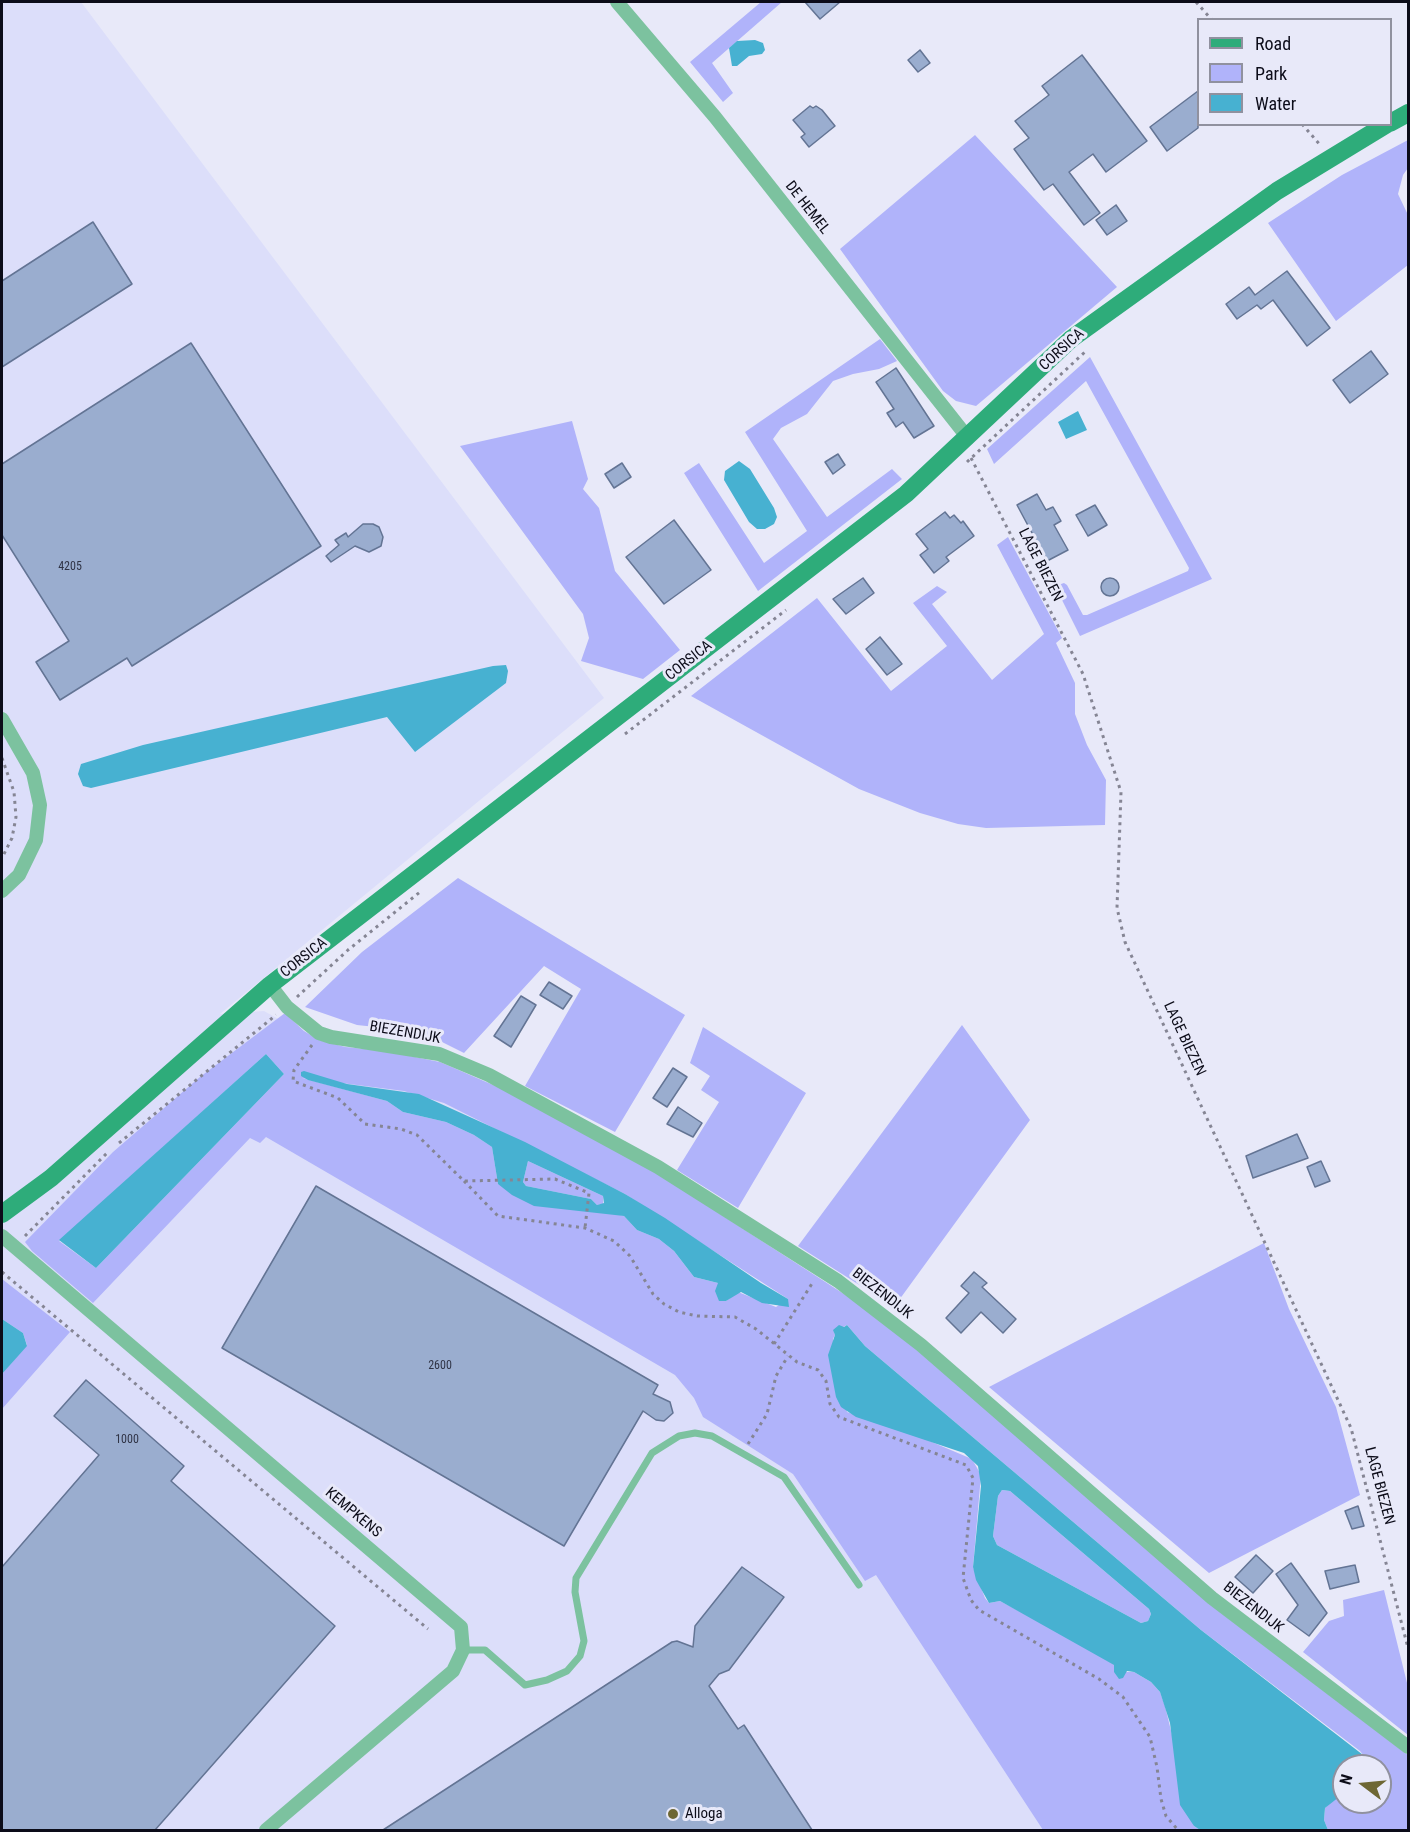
<!DOCTYPE html>
<style>
body{margin:0}
#map{position:relative;width:1410px;height:1832px;overflow:hidden;background:#e8e9f9;font-family:"Roboto Condensed",sans-serif}
canvas{display:block}
.frame{position:absolute;inset:0;border:3px solid #0c0c19;pointer-events:none}
.legend{position:absolute;left:1197px;top:18px;width:195px;height:108px;box-sizing:border-box;background:#e8e9f9;border:2px solid #90919f;margin:0;padding:8px 10px;list-style:none;font-size:18px;color:#0c0c19}
.legend li{display:flex;align-items:center;gap:12px;height:30px}
.legend b{width:30px;border:2px solid #90919f}
.north{position:absolute;left:1332px;top:1754px;width:60px;height:60px;box-sizing:border-box;background:#e8e9f9;border:2px solid #90919f;border-radius:50%;rotate:286deg;font-size:16px;font-weight:700;line-height:24px;text-align:center;color:#0c0c19}
.north::after{content:'';display:block;margin:auto;width:21px;height:27px;background:#6e6734;clip-path:polygon(50% 0,100% 100%,50% 72%,0 100%)}
</style>
<div id="map">
<canvas width="1410" height="1832"></canvas>
<div class="frame"></div>
<ul class="legend">
<li><b style="height:8px;background:#2eac7a"></b>Road</li>
<li><b style="height:16px;background:#b0b3fa"></b>Park</li>
<li><b style="height:16px;background:#47b1d1"></b>Water</li>
</ul>
<div class="north">N</div>
</div>
<script>
const ctx = document.querySelector('canvas').getContext('2d');
ctx.lineJoin = 'round';
function fill(path, color) {
  ctx.fillStyle = color;
  ctx.fill(path, 'evenodd');
}
function toPath(rows) {
  const path = new Path2D();
  for (const r of rows) {
    if (r.length === 3) {
      path.moveTo(r[0] + r[2], r[1]);
      path.arc(r[0], r[1], r[2], 0, 2 * Math.PI);
      continue;
    }
    path.moveTo(r[0], r[1]);
    for (let i = 2; i < r.length; i += 2) path.lineTo(r[i], r[i + 1]);
  }
  return path;
}
function trace(path, color, width, dash) {
  ctx.strokeStyle = color;
  ctx.lineWidth = width;
  ctx.lineCap = dash ? 'butt' : 'round';
  ctx.setLineDash(dash || []);
  ctx.stroke(path);
}
function write(font, color, halo, rows, align = 'center') {
  ctx.font = font + ' "Roboto Condensed",sans-serif';
  ctx.lineWidth = 6;
  ctx.setLineDash([]);
  ctx.textBaseline = 'middle';
  ctx.strokeStyle = halo;
  ctx.fillStyle = color;
  for (const [text, x, y, turn = 0] of rows) {
    ctx.save();
    ctx.translate(x, y);
    ctx.rotate((+turn || 0) * Math.PI / 180);
    ctx.textAlign = isNaN(turn) ? turn : align;
    if (halo) ctx.strokeText(text, 0, 0);
    ctx.fillText(text, 0, 0);
    ctx.restore();
  }
}
fill(toPath([
 [2,2,81,2,604,698,220,1014,264,1011,318,1041,449,1065,599,1141,786,1428,1105,1830,2,1830]
]), '#dcdefa');
fill(toPath([
 [761,2,782,2,712,63,733,93,723,102,690,62],
 [975,135,1117,287,976,406,956,401,943,391,840,249],
 [1408,140,1408,168,1403,175,1398,194,1408,215,1408,265,1336,321,1268,223,1342,175],
 [880,339,897,361,879,369,853,374,833,381,807,414,781,428,773,439,827,517,892,469,902,479,758,591,684,473,699,463,764,563,807,531,745,432],
 [1090,357,1212,579,1080,636,1055,586,1064,583,1067,585,1083,615,1087,615,1188,571,1189,568,1086,381,994,464,987,449],
 [572,421,588,479,583,489,599,508,615,571,680,650,643,679,581,661,589,638,583,614,460,446],
 [1008,537,1062,638,1056,643,1075,683,1075,714,1087,745,1106,780,1105,825,986,828,958,824,920,813,859,789,691,696,817,598,891,691,947,646,913,603,937,586,947,592,932,604,992,680,1044,634,997,545],
 [458,878,685,1015,615,1132,525,1086,581,989,544,966,464,1053,422,1032,357,1025,305,1007,362,952],
 [285,1013,304,1031,319,1040,345,1047,385,1051,440,1062,514,1094,621,1150,878,1316,1220,1612,1408,1755,1408,1828,1405,1830,1328,1830,1324,1820,1325,1808,1336,1797,1344,1793,1344,1802,1380,1802,1380,1766,1372,1766,1360,1751,1201,1630,865,1346,847,1325,834,1332,835,1335,833,1339,847,1412,920,1437,972,1459,981,1475,973,1567,985,1598,989,1603,1000,1601,1066,1636,1115,1665,1114,1672,1134,1672,1151,1682,1160,1692,1165,1706,1194,1826,1200,1830,1043,1830,876,1575,865,1581,793,1474,703,1417,694,1398,675,1375,266,1137,260,1143,250,1138,93,1303,32,1251,25,1242,113,1152,200,1077],
 [266,1054,284,1074,96,1268,59,1241],
 [302,1078,404,1091,444,1103,625,1194,788,1299,776,1307,738,1292,726,1301,718,1283,694,1277,674,1251,659,1239,637,1230,624,1216,498,1184,492,1147,474,1135,446,1122,403,1112,387,1101],
 [962,1025,1030,1120,894,1307,798,1246],
 [703,1027,806,1093,738,1208,677,1170,719,1102,701,1090,710,1076,690,1063],
 [528,1161,603,1196,603,1204,597,1205,591,1199,526,1186,523,1182],
 [1264,1243,1289,1309,1336,1407,1360,1495,1209,1573,989,1387],
 [2,1279,70,1332,2,1409,2,1374,27,1345,23,1333,2,1319],
 [1002,1490,1010,1491,1149,1609,1151,1614,1148,1621,1141,1623,997,1545,993,1536,998,1496],
 [1384,1590,1408,1687,1408,1735,1303,1652,1329,1621,1344,1616,1343,1600]
]), '#b0b3fa');
fill(toPath([
 [755,40,763,43,765,50,762,54,749,56,737,66,732,66,729,48,737,41],
 [1078,411,1087,430,1066,439,1058,422],
 [739,461,750,469,774,508,777,517,774,524,765,529,757,529,749,522,724,480,725,471],
 [506,665,508,671,506,683,415,752,387,717,91,788,83,786,78,774,81,764,143,745,493,666],
 [266,1054,284,1074,96,1268,59,1240],
 [304,1071,347,1084,419,1094,525,1142,625,1194,665,1218,761,1283,788,1299,789,1307,762,1303,741,1292,726,1301,719,1301,715,1291,718,1283,694,1277,674,1251,659,1239,637,1230,624,1216,534,1206,512,1195,498,1184,492,1147,474,1135,446,1122,403,1112,387,1101,308,1080,301,1076,301,1072],
 [528,1161,603,1196,604,1203,597,1205,591,1199,526,1186,523,1182],
 [2,1319,23,1333,27,1346,2,1374],
 [839,1325,844,1327,847,1325,865,1346,1201,1630,1367,1758,1372,1766,1344,1766,1344,1793,1325,1808,1324,1820,1328,1830,1200,1830,1194,1826,1180,1805,1170,1723,1160,1692,1151,1682,1134,1672,1127,1671,1123,1678,1119,1679,1114,1672,1114,1665,1000,1601,989,1603,976,1580,973,1567,981,1486,978,1466,964,1453,856,1417,841,1407,836,1397,828,1355,835,1335,833,1330],
 [1002,1490,1010,1491,1149,1609,1151,1614,1148,1621,1141,1623,997,1545,993,1536,998,1496]
]), '#47b1d1');
const building = toPath([
 [805,2,840,2,820,19,805,2],
 [920,50,930,63,918,72,908,60,920,50],
 [1082,55,1147,141,1106,172,1093,154,1069,172,1100,213,1084,225,1053,184,1044,190,1014,149,1029,138,1015,121,1049,95,1042,86,1082,55],
 [1198,91,1198,128,1167,151,1150,127,1198,91],
 [810,106,813,108,816,106,822,110,835,126,809,147,801,137,805,134,793,120,810,106],
 [1116,205,1127,221,1107,235,1096,220,1116,205],
 [93,222,132,284,2,367,2,281,93,222],
 [1287,271,1330,328,1307,346,1273,300,1261,309,1257,305,1237,319,1226,304,1249,287,1255,295,1287,271],
 [191,343,321,546,132,666,127,658,60,700,36,662,69,641,2,535,2,464,191,343],
 [1371,351,1388,374,1350,403,1333,380,1371,351],
 [896,368,934,426,914,438,903,422,896,427,887,413,894,409,876,382,896,368],
 [838,454,845,465,833,474,825,462,838,454],
 [622,463,631,477,614,488,605,474,622,463],
 [1037,494,1046,510,1053,507,1061,521,1054,525,1068,550,1047,561,1017,505,1037,494],
 [1095,505,1107,525,1088,536,1076,515,1095,505],
 [945,512,950,518,954,515,961,523,963,521,974,536,946,557,949,561,934,573,920,555,928,549,916,534,945,512],
 [674,520,711,570,664,604,626,557,674,520],
 [363,524,373,524,379,527,383,537,381,546,369,552,355,546,331,562,326,556,339,545,335,540,346,533,348,537,363,524],
 [1110,587,9],
 [863,578,874,593,846,614,833,599,863,578],
 [880,637,902,664,887,675,866,649,880,637],
 [549,982,572,996,563,1009,540,995,549,982],
 [521,996,536,1005,511,1047,494,1036,521,996],
 [673,1068,687,1077,667,1107,653,1098,673,1068],
 [678,1107,702,1123,693,1137,667,1124,678,1107],
 [1297,1134,1308,1158,1253,1178,1246,1156,1297,1134],
 [1321,1161,1330,1181,1315,1187,1307,1167,1321,1161],
 [316,1186,658,1385,653,1394,670,1402,673,1413,664,1421,656,1420,643,1411,564,1546,222,1348,316,1186],
 [974,1272,987,1283,982,1287,1016,1319,1003,1333,981,1312,961,1333,946,1318,969,1293,961,1286,974,1272],
 [86,1380,184,1466,171,1481,335,1626,155,1830,2,1830,2,1567,99,1455,54,1416,86,1380],
 [1358,1506,1364,1526,1352,1529,1345,1511,1358,1506],
 [1256,1555,1273,1571,1253,1593,1235,1577,1256,1555],
 [1291,1563,1327,1613,1309,1636,1287,1620,1298,1605,1276,1574,1291,1563],
 [1355,1565,1359,1582,1330,1589,1325,1571,1355,1565],
 [742,1567,784,1597,729,1670,719,1674,709,1686,738,1729,744,1725,812,1830,383,1830,672,1642,677,1641,693,1647,695,1626,742,1567]
]);
fill(building, '#9aadcf');
trace(building, '#637494', 1.5);
trace(toPath([
 [1196,2,1212,20],
 [1302,124,1321,146],
 [971,458,1083,674,1121,792,1117,908,1125,942,1351,1428,1408,1648],
 [967,462,1087,350],
 [625,734,786,610],
 [2,758,14,792,16,817,12,838,2,858],
 [297,997,348,950,420,892],
 [312,1045,294,1070,293,1081,338,1098,365,1124,401,1129,417,1135,464,1181,555,1179,589,1193,585,1228],
 [119,1143,276,1015],
 [464,1181,498,1216,585,1228,614,1241,630,1256,653,1294,664,1304,679,1312,697,1316,735,1317,756,1329,797,1362,818,1370,826,1381,830,1404,839,1417,966,1465,973,1478,963,1578,971,1600,979,1610,1099,1679,1123,1697,1150,1737,1157,1767,1161,1799,1166,1816,1178,1830],
 [25,1236,107,1153],
 [2,1272,428,1629],
 [774,1344,813,1282],
 [748,1444,767,1414,776,1376,788,1356]
]), '#858594', 3, [3, 4.5]);
trace(toPath([
 [463,1650,485,1650,525,1685,547,1680,567,1671,580,1656,584,1641,575,1592,576,1578,652,1453,679,1436,695,1433,712,1436,784,1477,859,1585]
]), '#7cc29f', 7);
trace(toPath([
 [617,2,715,117,968,438],
 [2,719,33,773,40,805,36,840,19,875,2,891],
 [270,985,287,1007,319,1033,331,1037,439,1054,489,1075,658,1167,838,1281,921,1345,1212,1598,1408,1747],
 [2,1236,461,1627,463,1650,453,1671,266,1830]
]), '#7cc29f', 14);
trace(toPath([
 [1390,123,1408,113],
 [2,1214,51,1178,270,985,906,494,1071,339,1277,191,1387,124]
]), '#2eac7a', 18);
for (const [x, y, r, color] of [
 [673,1814,6,"#6e6734"]
]) {
  const dot = new Path2D();
  dot.arc(x, y, r, 0, 2 * Math.PI);
  ctx.fillStyle = color;
  ctx.fill(dot);
  trace(dot, '#e8e9f9', 2);
}
write('12px', '#303446', null, [
 ["4205",70,567],
 ["2600",440,1366],
 ["1000",127,1440]
]);
write('15px', '#0c0c19', '#e8e9f9', [
 ["DE HEMEL",807,208,52],
 ["CORSICA",1062,350,-42],
 ["LAGE BIEZEN",1040,565,63],
 ["CORSICA",689,661,-38],
 ["CORSICA",304,958,-38],
 ["BIEZENDIJK",405,1033,10],
 ["LAGE BIEZEN",1184,1039,65],
 ["BIEZENDIJK",882,1294,38],
 ["LAGE BIEZEN",1379,1486,75],
 ["KEMPKENS",353,1513,40],
 ["BIEZENDIJK",1253,1608,38]
]);
write('15px', '#0c0c19', '#e8e9f9', [
 ["Alloga",685,1814]
], 'left');
</script>
